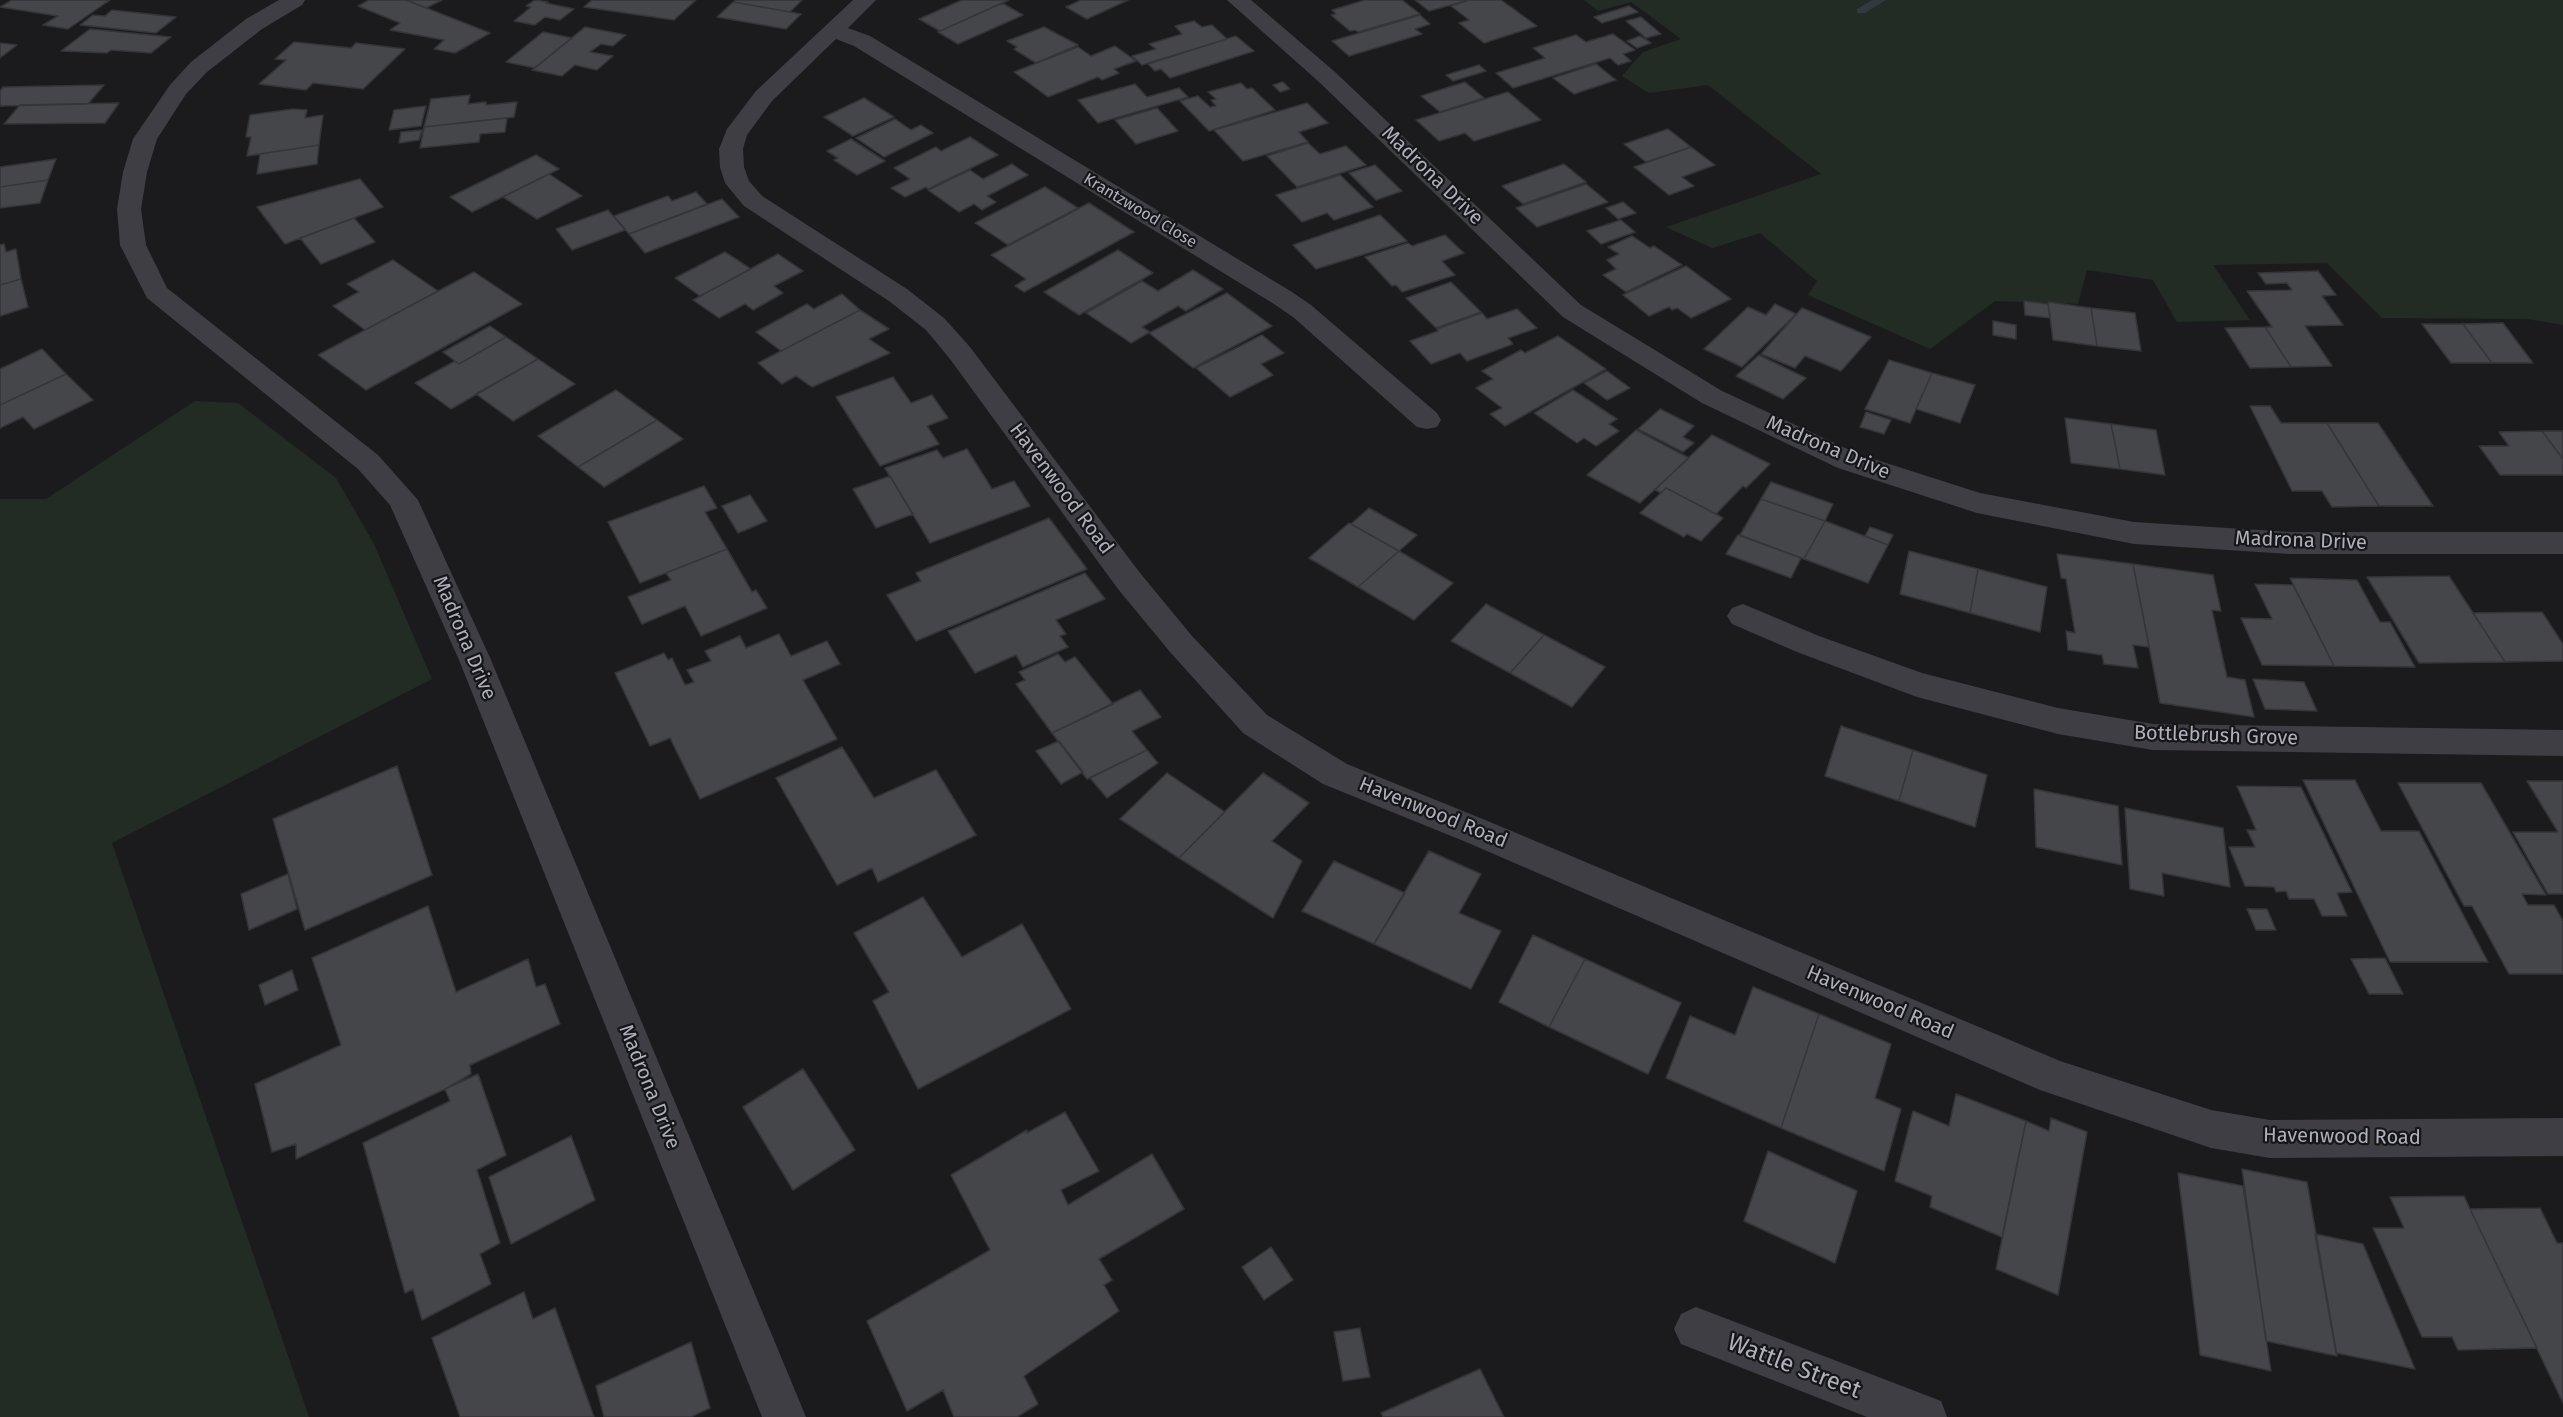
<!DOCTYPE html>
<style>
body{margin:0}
canvas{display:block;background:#1b1b1d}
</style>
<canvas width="2563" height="1417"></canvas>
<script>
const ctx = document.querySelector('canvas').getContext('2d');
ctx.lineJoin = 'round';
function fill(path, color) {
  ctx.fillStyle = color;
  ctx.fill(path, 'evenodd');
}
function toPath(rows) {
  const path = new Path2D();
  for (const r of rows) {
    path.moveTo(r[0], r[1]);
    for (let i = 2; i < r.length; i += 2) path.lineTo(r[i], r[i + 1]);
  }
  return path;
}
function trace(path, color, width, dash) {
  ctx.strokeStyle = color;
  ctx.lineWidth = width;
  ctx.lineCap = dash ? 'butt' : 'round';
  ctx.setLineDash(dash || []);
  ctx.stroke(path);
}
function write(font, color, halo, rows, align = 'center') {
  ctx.font = font + ' "Fira Sans",sans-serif';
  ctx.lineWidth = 4.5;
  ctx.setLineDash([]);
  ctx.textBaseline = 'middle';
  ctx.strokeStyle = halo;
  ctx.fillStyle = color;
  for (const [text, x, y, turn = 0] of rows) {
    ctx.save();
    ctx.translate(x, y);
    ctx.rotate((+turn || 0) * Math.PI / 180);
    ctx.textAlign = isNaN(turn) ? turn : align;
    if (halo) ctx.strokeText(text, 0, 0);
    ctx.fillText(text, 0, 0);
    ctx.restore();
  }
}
fill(toPath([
 [1584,0,2563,0,2563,325,2527,319,2382,318,2327,263,2213,265,2250,320,2177,322,2153,280,2087,270,2078,304,1995,301,1930,349,1808,295,1817,281,1760,233,1712,248,1666,227,1821,174,1708,85,1649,93,1622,76,1643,52,1681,39,1631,2,1598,11],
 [195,401,238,403,336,478,374,544,432,679,112,843,309,1417,0,1417,0,499,46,499]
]), '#222b24');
fill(toPath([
 [1872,0,1886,0,1865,13,1857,13,1857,9,1872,0]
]), '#313941');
const building = toPath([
 [12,0,110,0,68,29,43,25,58,16,0,7,12,0],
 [369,0,406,0,490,33,455,53,434,49,444,40,390,30,400,23,358,6,369,0],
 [406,0,442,0,426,8,406,0],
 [535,0,548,2,546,3,574,9,560,20,545,17,535,25,514,21,531,7,526,6,535,0],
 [592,0,696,0,674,20,584,7,592,0],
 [736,0,802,0,790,12,733,2,736,0],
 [962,0,1009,0,940,31,919,19,962,0],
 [1081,0,1128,0,1087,19,1066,7,1081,0],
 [1365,0,1402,0,1420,14,1358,32,1355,30,1350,31,1331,15,1336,14,1332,10,1365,0],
 [1415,0,1469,0,1429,11,1415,0],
 [1469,0,1501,0,1537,26,1484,43,1459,23,1469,20,1451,6,1469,0],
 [733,2,790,12,801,14,786,29,717,17,733,2],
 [1002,3,1023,15,958,44,938,32,1002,3],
 [1629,6,1638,12,1602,23,1594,17,1629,6],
 [112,10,176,17,156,33,80,25,93,15,105,16,112,10],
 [1420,15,1430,24,1415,29,1422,34,1349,56,1332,41,1420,15],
 [1641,17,1661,34,1646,38,1626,21,1641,17],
 [1194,21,1202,27,1212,25,1227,39,1142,65,1132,56,1156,49,1149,44,1182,34,1175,26,1194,21],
 [585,27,626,35,613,46,601,44,590,52,613,56,597,70,575,65,562,76,532,70,585,27],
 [1044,27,1078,45,1036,63,1014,49,1017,47,1007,41,1044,27],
 [90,29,171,37,151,53,111,50,107,53,61,51,90,29],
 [543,32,572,38,535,68,506,62,543,32],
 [1613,34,1635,50,1623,54,1631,61,1618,65,1610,58,1513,88,1496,73,1545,58,1533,48,1576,35,1586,42,1613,34],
 [1236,36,1254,51,1170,78,1161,69,1155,71,1148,64,1236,36],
 [1640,36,1651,43,1637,48,1627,41,1640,36],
 [294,42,351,48,356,43,405,49,363,89,313,83,306,90,259,84,286,60,275,59,294,42],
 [0,43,17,45,0,58,0,43],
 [1115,46,1136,61,1114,69,1119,73,1102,80,1098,77,1048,97,1014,72,1078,47,1091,56,1115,46],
 [1596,64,1616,80,1574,94,1553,78,1596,64],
 [1479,65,1486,71,1453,81,1446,75,1479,65],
 [1283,82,1290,89,1280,92,1273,85,1283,82],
 [1465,82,1484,98,1440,112,1421,96,1465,82],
 [1241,83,1247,89,1252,88,1275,110,1209,131,1180,101,1198,96,1210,107,1216,106,1211,100,1216,99,1208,92,1241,83],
 [1135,84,1147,97,1179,88,1188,97,1098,123,1078,100,1135,84],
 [104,85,88,104,0,106,0,91,3,87,104,85],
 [1508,92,1541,120,1474,141,1465,133,1439,141,1416,120,1508,92],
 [470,95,468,104,486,102,486,105,517,102,514,117,424,127,431,99,470,95],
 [864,98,894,117,853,136,824,117,864,98],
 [119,103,105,123,4,124,20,105,119,103],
 [1307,103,1328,123,1299,132,1308,142,1243,161,1214,130,1307,103],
 [426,106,421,126,389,130,394,110,426,106],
 [1157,108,1178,131,1136,144,1115,120,1157,108],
 [293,109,307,110,305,118,323,115,319,145,247,156,251,137,246,137,250,115,293,109],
 [507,118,505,132,480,134,479,142,420,148,424,127,507,118],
 [895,119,911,130,921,125,933,133,884,157,856,138,895,119],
 [1668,129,1691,147,1646,162,1624,144,1668,129],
 [422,130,419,140,399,143,401,132,422,130],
 [970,137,998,155,928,189,926,187,905,197,891,188,910,179,894,168,936,147,941,151,970,137],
 [851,139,885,161,857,175,834,160,838,158,827,151,851,139],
 [1308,143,1320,154,1346,146,1366,165,1297,187,1267,156,1308,143],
 [319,145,317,164,257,174,260,154,319,145],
 [1691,147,1715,165,1682,177,1694,186,1669,195,1634,167,1691,147],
 [536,155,559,169,472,212,450,197,536,155],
 [56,159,48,180,0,187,0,167,56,159],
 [1012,164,1028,175,987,196,996,202,982,210,974,204,959,212,928,190,970,170,983,179,1012,164],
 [1564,164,1586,182,1523,204,1502,186,1564,164],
 [1375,165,1402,191,1376,200,1349,173,1375,165],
 [549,174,582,196,537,219,503,197,549,174],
 [1340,175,1373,207,1334,220,1327,213,1302,222,1276,195,1340,175],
 [360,179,383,207,285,244,257,207,360,179],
 [48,180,40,203,0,208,0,187,48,180],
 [1586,184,1608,202,1537,227,1516,208,1586,184],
 [1045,187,1078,208,1008,245,975,223,1045,187],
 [696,192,707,204,629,234,614,216,668,196,672,201,696,192],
 [722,199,739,217,645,253,629,234,722,199],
 [1623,202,1636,213,1618,219,1606,208,1623,202],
 [1089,203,1134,232,1024,292,1015,286,1026,279,991,255,1089,203],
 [608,210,625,230,572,250,556,229,608,210],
 [1380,215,1407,241,1316,269,1293,245,1380,215],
 [354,218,375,242,321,264,300,238,354,218],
 [1621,220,1635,232,1601,244,1587,231,1621,220],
 [1445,235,1464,253,1442,261,1455,275,1402,292,1396,285,1392,286,1365,257,1408,243,1412,246,1445,235],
 [1632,236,1650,248,1654,246,1682,265,1626,292,1603,275,1616,269,1607,260,1619,254,1608,247,1632,236],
 [4,244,6,252,16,249,21,279,0,285,0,245,4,244],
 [1118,250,1153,273,1079,315,1044,292,1118,250],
 [725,252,751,269,700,296,675,278,725,252],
 [778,254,803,271,774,286,783,293,753,310,745,304,719,318,693,300,778,254],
 [393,260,438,291,365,330,333,306,359,292,347,284,393,260],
 [1686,266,1731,299,1691,318,1677,308,1672,310,1669,307,1649,316,1623,295,1686,266],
 [1193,270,1223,289,1186,311,1178,306,1142,327,1150,332,1131,343,1086,313,1142,281,1158,291,1193,270],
 [2318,271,2336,295,2322,296,2343,325,2305,326,2332,366,2291,367,2265,327,2272,327,2247,291,2292,290,2287,283,2266,284,2258,273,2318,271],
 [474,272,522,304,366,390,318,355,474,272],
 [21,279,28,307,0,316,0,285,21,279],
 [1451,282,1481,312,1436,328,1406,298,1451,282],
 [1227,293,1272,326,1193,368,1149,333,1227,293],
 [842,294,860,310,781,351,756,332,807,304,814,309,842,294],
 [2024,301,2048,304,2050,318,2025,315,2024,301],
 [2048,302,2091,308,2097,346,2053,340,2048,302],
 [1775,304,1796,314,1742,367,1704,349,1748,307,1766,315,1775,304],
 [1802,308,1871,337,1841,371,1805,356,1795,368,1761,354,1802,308],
 [2091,308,2135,313,2141,351,2097,346,2091,308],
 [1517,309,1537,328,1508,338,1513,344,1467,361,1460,353,1431,364,1410,341,1438,331,1437,329,1482,313,1487,319,1517,309],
 [860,310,889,329,869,339,890,353,812,387,796,376,782,384,758,363,860,310],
 [1993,321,2016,325,2016,339,1993,335,1993,321],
 [2503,323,2533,363,2492,363,2463,324,2503,323],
 [2422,324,2463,324,2492,363,2451,363,2422,324],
 [490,326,506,337,459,364,443,352,490,326],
 [2265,327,2291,367,2250,368,2225,328,2265,327],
 [1262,335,1284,353,1261,364,1273,375,1230,397,1196,368,1262,335],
 [1558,336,1606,369,1505,426,1490,414,1502,408,1476,388,1493,379,1482,371,1521,350,1525,353,1558,336],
 [506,337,538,359,451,409,415,383,455,361,459,364,506,337],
 [42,349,66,374,0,405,0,369,42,349],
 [1759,355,1806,378,1783,399,1736,376,1759,355],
 [538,359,575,384,513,421,476,394,538,359],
 [1889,360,1932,373,1910,423,1865,409,1889,360],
 [1607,371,1630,388,1607,400,1584,383,1607,371],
 [1932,373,1975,385,1960,423,1916,409,1932,373],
 [66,374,93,400,34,429,23,417,0,428,0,405,66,374],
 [893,377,911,403,932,395,948,418,927,426,939,444,880,466,836,397,893,377],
 [616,390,657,420,578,467,538,436,616,390],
 [1573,390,1617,419,1609,424,1619,431,1596,446,1584,438,1577,443,1534,413,1573,390],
 [2250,406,2270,406,2281,423,2327,423,2379,506,2332,507,2322,491,2292,491,2250,406],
 [1660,409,1694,426,1683,437,1694,443,1683,452,1638,429,1660,409],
 [1866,412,1891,420,1884,434,1860,427,1866,412],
 [2065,418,2111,424,2120,469,2071,463,2065,418],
 [657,420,683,439,604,487,578,467,657,420],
 [2327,423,2378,423,2433,506,2379,506,2327,423],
 [2111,424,2156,430,2165,475,2120,469,2111,424],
 [1636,430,1689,458,1640,503,1587,475,1636,430],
 [2542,431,2563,459,2563,475,2500,475,2479,446,2509,446,2499,432,2542,431],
 [2542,431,2563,431,2563,459,2542,431],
 [1712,435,1770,464,1746,488,1743,486,1716,514,1666,488,1661,493,1655,490,1712,435],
 [967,449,992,489,1014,481,1030,506,930,543,885,468,937,450,943,458,967,449],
 [890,476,913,514,876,528,853,489,890,476],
 [1771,482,1833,504,1825,521,1761,499,1771,482],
 [704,486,717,508,705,512,727,549,640,583,608,522,704,486],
 [1666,488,1716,514,1723,518,1701,541,1687,534,1684,537,1640,513,1666,488],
 [750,495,767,521,738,533,722,506,750,495],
 [1761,499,1825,521,1804,559,1740,535,1761,499],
 [1369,508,1417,535,1399,551,1351,524,1369,508],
 [1049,518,1087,569,916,641,887,595,921,581,916,573,1049,518],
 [1825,521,1888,545,1868,583,1804,559,1825,521],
 [1349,523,1399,551,1358,587,1309,558,1349,523],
 [1870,527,1893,535,1888,545,1865,536,1870,527],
 [1738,535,1801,558,1791,578,1726,554,1738,535],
 [727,549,752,592,756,590,767,608,701,636,685,606,642,624,628,597,671,580,666,573,727,549],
 [1399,551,1453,583,1414,620,1358,587,1399,551],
 [1909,551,1978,569,1970,613,1900,594,1909,551],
 [2057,554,2133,564,2149,647,2133,645,2138,668,2104,664,2102,655,2068,650,2066,631,2075,633,2066,579,2061,578,2057,554],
 [2133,564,2213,575,2221,611,2212,610,2227,677,2245,680,2254,717,2160,703,2133,564],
 [1978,569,2047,587,2040,632,1970,613,1978,569],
 [1085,573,1105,599,1056,620,1066,634,1060,636,1068,647,1023,667,1016,655,975,673,948,631,1085,573],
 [2449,576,2473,613,2505,662,2419,663,2367,577,2449,576],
 [2290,578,2357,580,2380,622,2390,622,2415,667,2334,666,2290,578],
 [2255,584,2293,585,2334,666,2262,665,2241,618,2272,619,2255,584],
 [1486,604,1544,635,1510,673,1451,641,1486,604],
 [2542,612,2563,644,2563,661,2505,662,2473,613,2542,612],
 [779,634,791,656,827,641,840,664,803,680,837,739,700,799,670,738,650,746,615,673,664,653,668,660,672,658,685,685,694,682,687,670,711,661,705,651,740,636,746,648,779,634],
 [1544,635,1605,667,1572,707,1510,673,1544,635],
 [1058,654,1065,662,1075,657,1113,704,1052,733,1016,684,1025,680,1019,672,1058,654],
 [2253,679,2304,682,2317,711,2265,709,2253,679],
 [1140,690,1161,717,1132,731,1147,750,1087,779,1052,733,1140,690],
 [1841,726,1913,750,1899,801,1825,776,1841,726],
 [1059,741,1083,772,1061,784,1036,751,1059,741],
 [842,747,874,798,936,770,976,835,878,882,872,868,837,885,776,778,842,747],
 [1147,750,1158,763,1107,798,1090,778,1147,750],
 [1913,750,1987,775,1975,827,1899,801,1913,750],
 [397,766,432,875,305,930,273,819,397,766],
 [1167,773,1225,812,1179,858,1120,819,1167,773],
 [1263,773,1309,803,1272,841,1302,861,1273,918,1179,858,1263,773],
 [2303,780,2355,780,2381,831,2419,831,2488,962,2390,962,2303,780],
 [2527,781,2563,781,2563,894,2548,894,2513,832,2558,832,2527,781],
 [2398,783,2481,783,2546,895,2522,894,2528,905,2554,905,2563,921,2563,974,2509,974,2472,906,2464,906,2398,783],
 [2237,786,2301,787,2352,892,2337,893,2347,916,2322,916,2314,899,2289,899,2286,891,2276,892,2274,887,2245,886,2229,847,2255,847,2247,830,2256,830,2237,786],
 [2034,789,2118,806,2122,865,2036,847,2034,789],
 [2125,808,2223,828,2230,887,2162,873,2164,896,2130,889,2125,808],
 [1429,851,1481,874,1459,913,1501,931,1471,989,1374,944,1429,851],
 [1334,861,1405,893,1374,944,1302,911,1334,861],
 [288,874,297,909,249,930,241,894,288,874],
 [923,897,962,957,1022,924,1071,1009,918,1089,873,1001,889,992,854,933,923,897],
 [428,906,456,992,528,959,536,987,545,984,560,1024,470,1065,471,1074,445,1089,296,1159,296,1144,272,1152,255,1084,341,1045,312,958,428,906],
 [2247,909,2267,909,2276,930,2256,930,2247,909],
 [1533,935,1585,959,1549,1027,1499,1002,1533,935],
 [2385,958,2403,994,2369,994,2351,959,2385,958],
 [1585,959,1681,1003,1648,1074,1549,1027,1585,959],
 [292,970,298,990,265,1005,259,985,292,970],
 [1753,987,1819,1014,1781,1128,1666,1078,1690,1016,1735,1035,1753,987],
 [1819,1014,1891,1044,1875,1098,1901,1109,1884,1171,1781,1128,1819,1014],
 [803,1069,855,1150,793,1190,743,1107,803,1069],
 [478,1074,506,1155,477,1170,500,1243,480,1254,491,1284,422,1320,413,1289,405,1293,363,1143,450,1101,445,1089,478,1074],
 [1956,1094,2026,1121,2002,1237,1930,1207,1932,1196,1895,1181,1913,1111,1949,1126,1956,1094],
 [1065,1112,1099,1171,1061,1190,1068,1205,1152,1154,1184,1209,1099,1259,1112,1280,1104,1285,1119,1311,1024,1376,1038,1404,1017,1417,954,1417,943,1390,907,1411,867,1321,990,1250,951,1175,1027,1130,1027,1133,1065,1112],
 [2051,1118,2087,1132,2058,1295,1996,1269,2026,1121,2049,1131,2051,1118],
 [571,1136,595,1200,511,1244,489,1177,571,1136],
 [1768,1151,1857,1191,1835,1263,1744,1221,1768,1151],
 [2242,1169,2307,1182,2337,1356,2266,1341,2242,1169],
 [2178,1173,2243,1186,2271,1371,2200,1355,2178,1173],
 [2464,1196,2470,1209,2537,1348,2458,1350,2452,1337,2422,1337,2373,1228,2404,1228,2390,1197,2464,1196],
 [2540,1208,2557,1243,2563,1243,2563,1403,2470,1209,2540,1208],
 [2315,1234,2363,1244,2415,1369,2336,1353,2315,1234],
 [1271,1247,1293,1280,1264,1300,1242,1267,1271,1247],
 [524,1292,533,1319,555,1308,594,1417,460,1417,432,1338,524,1292],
 [1360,1328,1370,1377,1343,1381,1334,1332,1360,1328],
 [691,1342,710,1408,691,1417,604,1417,596,1386,691,1342],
 [1480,1369,1504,1417,1383,1417,1381,1413,1480,1369]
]);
fill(building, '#45464a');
trace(building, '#353539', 1.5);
fill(toPath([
 [279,0,305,0,302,5,262,29,207,72,186,94,157,139,147,172,141,209,146,245,167,288,378,455,418,500,491,660,806,1417,762,1417,459,660,390,505,358,469,147,298,120,245,117,209,123,172,133,139,170,85,191,62,246,19,279,0],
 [853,0,876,0,848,28,870,36,1292,292,1311,305,1437,413,1441,420,1437,427,1427,429,1417,427,1293,317,1274,304,854,46,836,39,772,101,747,135,743,149,744,167,749,181,762,196,907,289,944,318,970,347,1140,573,1192,636,1267,715,1347,764,1490,822,2060,1061,2211,1110,2270,1120,2563,1118,2563,1156,2270,1158,2211,1148,2040,1090,1466,842,1323,784,1243,733,1170,652,1118,589,950,359,926,330,889,301,744,206,725,183,720,167,719,149,727,129,756,91,853,0],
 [1227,0,1251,0,1335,72,1581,305,1722,391,1858,454,1980,493,2134,522,2290,532,2563,532,2563,554,2290,554,2134,544,1977,513,1838,468,1702,403,1563,317,1319,82,1227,0],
 [1743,604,1819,636,1922,673,2058,708,2153,724,2563,730,2563,756,2153,750,2058,734,1917,697,1797,652,1732,624,1727,616,1732,608,1743,604],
 [1696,1307,1941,1401,1947,1417,1867,1417,1681,1344,1674,1329,1681,1314,1696,1307]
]), '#3e3e44');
write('16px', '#aeb1bc', '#161618', [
 ["Krantzwood Close",1140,211,31]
]);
write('20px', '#aeb1bc', '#161618', [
 ["Madrona Drive",1432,176,44],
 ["Madrona Drive",1828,448,23],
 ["Havenwood Road",1061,489,53],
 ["Madrona Drive",2301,541,2],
 ["Madrona Drive",464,638,67],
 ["Bottlebrush Grove",2216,736,2],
 ["Havenwood Road",1433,813,22],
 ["Havenwood Road",1880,1003,23],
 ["Madrona Drive",649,1087,68],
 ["Havenwood Road",2342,1137,1]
]);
write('24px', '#aeb1bc', '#161618', [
 ["Wattle Street",1794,1367,21]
]);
</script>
